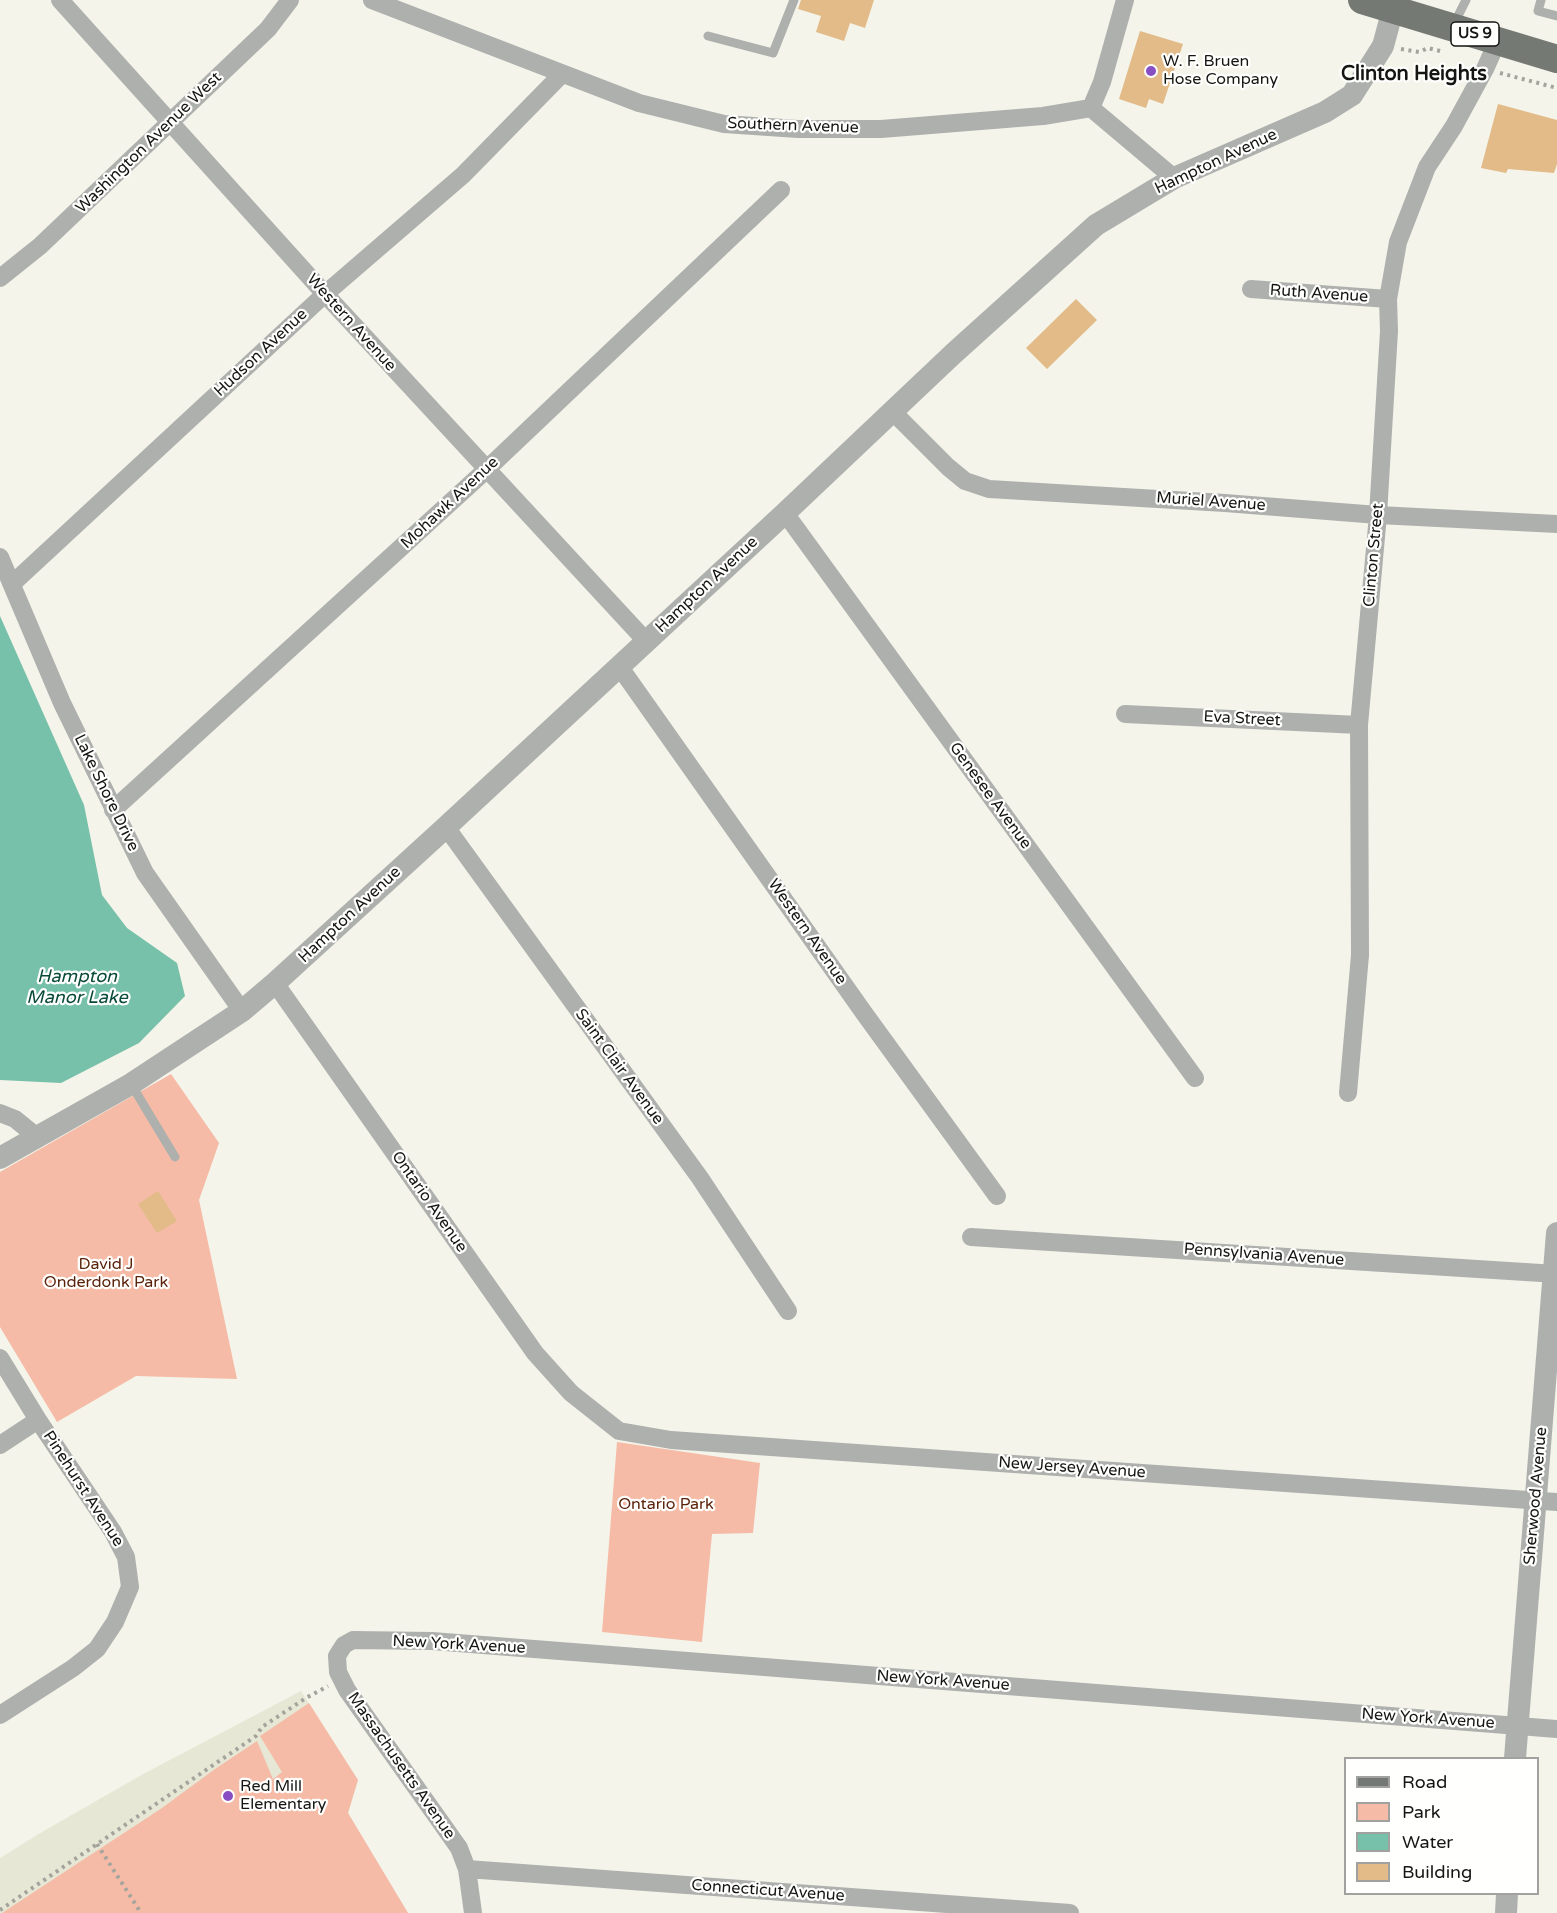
<!DOCTYPE html>
<style>
body{margin:0}
#map{position:relative;width:1557px;height:1913px;overflow:hidden;background:#f4f4ea;font-family:"Varela Round",sans-serif}
canvas{display:block}
.legend{position:absolute;left:1344px;top:1757px;width:195px;height:138px;box-sizing:border-box;background:#fffffe;border:2px solid #a1a1a0;margin:0;padding:8px 10px;list-style:none;font-size:18px;color:#151512}
.legend li{display:flex;align-items:center;gap:12px;height:30px}
.legend b{width:30px;border:2px solid #a1a1a0}
</style>
<div id="map">
<canvas width="1557" height="1913"></canvas>
<ul class="legend">
<li><b style="height:8px;background:#747973"></b>Road</li>
<li><b style="height:16px;background:#f5bba6"></b>Park</li>
<li><b style="height:16px;background:#77c0a9"></b>Water</li>
<li><b style="height:16px;background:#e2bb88"></b>Building</li>
</ul>
</div>
<script>
const ctx = document.querySelector('canvas').getContext('2d');
ctx.lineJoin = 'round';
function fill(path, color) {
  ctx.fillStyle = color;
  ctx.fill(path, 'evenodd');
}
function toPath(rows) {
  const path = new Path2D();
  for (const r of rows) {
    path.moveTo(r[0], r[1]);
    for (let i = 2; i < r.length; i += 2) path.lineTo(r[i], r[i + 1]);
  }
  return path;
}
function trace(path, color, width, dash) {
  ctx.strokeStyle = color;
  ctx.lineWidth = width;
  ctx.lineCap = dash ? 'butt' : 'round';
  ctx.setLineDash(dash || []);
  ctx.stroke(path);
}
function write(font, color, halo, rows, align = 'center') {
  ctx.font = font + ' "Varela Round",sans-serif';
  ctx.lineWidth = 4.5;
  ctx.setLineDash([]);
  ctx.textBaseline = 'middle';
  ctx.strokeStyle = halo;
  ctx.fillStyle = color;
  for (const [text, x, y, turn = 0] of rows) {
    ctx.save();
    ctx.translate(x, y);
    ctx.rotate((+turn || 0) * Math.PI / 180);
    ctx.textAlign = isNaN(turn) ? turn : align;
    if (halo) ctx.strokeText(text, 0, 0);
    ctx.fillText(text, 0, 0);
    ctx.restore();
  }
}
fill(toPath([
 [301,1691,358,1780,348,1813,408,1913,0,1913,0,1858,42,1832,145,1773]
]), '#e7e7d6');
fill(toPath([
 [171,1074,219,1143,199,1200,237,1379,136,1376,57,1422,0,1327,0,1172],
 [617,1442,760,1463,753,1533,712,1534,702,1642,602,1632],
 [309,1703,358,1780,348,1813,408,1913,2,1913,162,1808,215,1769,257,1741,273,1779,282,1772,260,1736]
]), '#f5bba6');
fill(toPath([
 [0,616,84,805,102,895,127,928,177,963,185,996,139,1043,61,1083,0,1080]
]), '#77c0a9');
fill(toPath([
 [801,0,874,0,865,28,850,23,844,41,816,32,821,16,798,9],
 [1140,31,1183,44,1163,104,1149,99,1146,108,1119,99],
 [1498,104,1557,120,1557,164,1554,173,1508,169,1506,173,1481,168],
 [1076,299,1097,320,1047,369,1026,348],
 [158,1191,177,1221,157,1233,138,1204]
]), '#e2bb88');
trace(toPath([
 [1401,49,1419,52,1428,48,1444,52],
 [1500,73,1557,88],
 [97,1844,141,1913],
 [0,1910,256,1736,262,1727,306,1698,328,1686]
]), '#a4a49d', 4, [3, 4.5]);
trace(toPath([
 [1541,0,1538,11,1557,16],
 [1454,24,1466,0],
 [708,36,773,53,794,0],
 [131,1084,175,1157]
]), '#aeb0ad', 9);
trace(toPath([
 [60,0,325,294,646,641],
 [372,0,639,103,724,124,798,129,881,129,1043,116,1091,108,1174,178],
 [1091,108,1102,82,1125,0],
 [0,278,40,246,268,29,290,0],
 [1251,289,1388,299],
 [893,412,948,467,965,481,989,489,1225,503,1378,515,1557,524],
 [785,513,1195,1078],
 [0,557,62,703,145,873,242,1011],
 [12,584,325,294,463,175,562,74],
 [619,666,864,1013,997,1196],
 [1125,714,1359,725],
 [113,810,486,470,781,190],
 [446,827,700,1178,788,1311],
 [275,983,535,1353,571,1393,619,1431,671,1440,1557,1502],
 [1348,1093,1360,955,1359,725,1378,515,1389,331,1388,299,1398,242,1427,167,1454,126,1485,69,1498,40],
 [0,1113,15,1119,36,1136],
 [971,1237,1557,1274],
 [0,1358,38,1420,113,1532,126,1557,130,1587,115,1622,97,1649,73,1668,0,1715],
 [0,1445,38,1420],
 [467,1869,1070,1913],
 [473,1913,467,1869,459,1848,347,1690,338,1672,337,1656,344,1645,353,1640,432,1641,1557,1729]
]), '#aeb0ad', 18);
trace(toPath([
 [0,1158,131,1084,242,1011,275,983,446,827,785,513,953,354,1096,225,1174,178,1325,112,1352,95,1383,46,1393,9],
 [1515,1758,1557,1233],
 [1506,1913,1507,1894]
]), '#aeb0ad', 22);
trace(toPath([
 [1362,0,1557,59]
]), '#747973', 28);
for (const [x, y, r, color] of [
 [1151,71,6,"#884ec4"],
 [228,1796,6,"#884ec4"]
]) {
  const dot = new Path2D();
  dot.arc(x, y, r, 0, 2 * Math.PI);
  ctx.fillStyle = color;
  ctx.fill(dot);
  trace(dot, '#fffffe', 2);
}
for (const [x, y, w] of [
 [1475,34,48]
]) {
  const box = new Path2D();
  box.roundRect(x - w / 2, y - 12, w, 24, 4.5);
  ctx.fillStyle = '#fffffe';
  ctx.fill(box);
  trace(box, '#151512', 1.5);
}
write('bold 15px', '#151512', null, [
 ["US 9",1475,34]
]);
write('16px', '#151512', '#fffffe', [
 ["W. F. Bruen",1163,62],
 ["Hose Company",1163,80],
 ["Red Mill",240,1787],
 ["Elementary",240,1805]
], 'left');
write('16px', '#151512', '#fffffe', [
 ["Southern Avenue",793,126,2],
 ["Washington Avenue West",149,143,-44],
 ["Hampton Avenue",1216,162,-25],
 ["Ruth Avenue",1319,294,4],
 ["Western Avenue",351,323,48],
 ["Hudson Avenue",261,353,-43],
 ["Muriel Avenue",1211,502,4],
 ["Mohawk Avenue",450,503,-43],
 ["Clinton Street",1374,555,-85],
 ["Hampton Avenue",707,585,-43],
 ["Eva Street",1242,719,3],
 ["Lake Shore Drive",106,793,64],
 ["Genesee Avenue",990,796,54],
 ["Hampton Avenue",350,915,-43],
 ["Western Avenue",807,932,55],
 ["Saint Clair Avenue",619,1067,54],
 ["Ontario Avenue",429,1202,55],
 ["Pennsylvania Avenue",1264,1255,4],
 ["New Jersey Avenue",1072,1468,4],
 ["Pinehurst Avenue",83,1489,57],
 ["Sherwood Avenue",1536,1496,-85],
 ["New York Avenue",459,1645,3],
 ["New York Avenue",943,1681,4],
 ["New York Avenue",1428,1719,4],
 ["Massachusetts Avenue",401,1766,55],
 ["Connecticut Avenue",768,1891,4]
]);
write('16px', '#5a230b', '#fffffe', [
 ["David J",106,1265],
 ["Onderdonk Park",106,1283],
 ["Ontario Park",666,1505]
]);
write('italic 18px', '#0a4a3a', '#fffffe', [
 ["Hampton",77,977],
 ["Manor Lake",77,998]
]);
write('bold 20px', '#151512', '#fffffe', [
 ["Clinton Heights",1414,75]
]);
</script>
